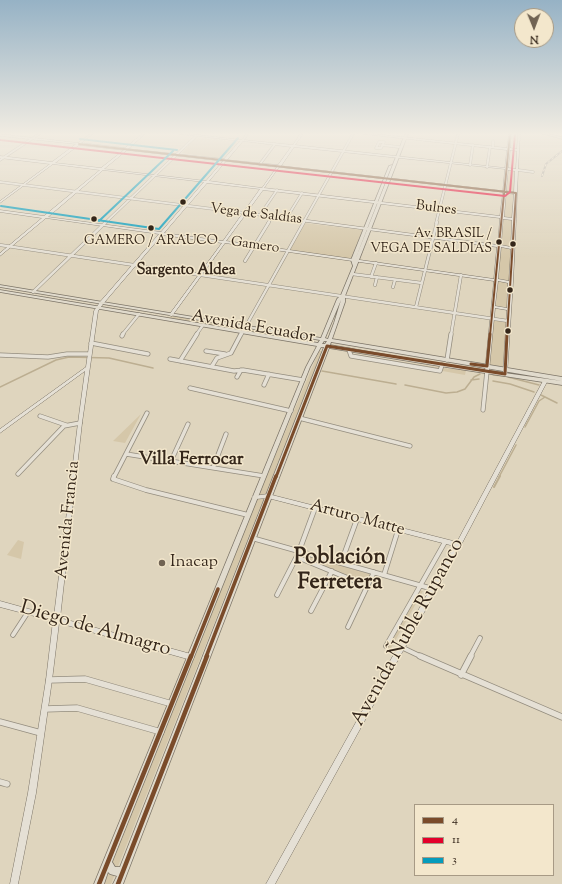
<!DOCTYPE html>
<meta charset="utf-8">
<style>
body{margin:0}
#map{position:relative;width:562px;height:884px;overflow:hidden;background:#dfd5be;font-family:"Sorts Mill Goudy",serif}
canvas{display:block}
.legend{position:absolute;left:414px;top:804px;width:140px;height:72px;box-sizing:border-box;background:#f3e7cc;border:1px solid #a79a85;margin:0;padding:5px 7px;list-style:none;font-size:12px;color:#34261a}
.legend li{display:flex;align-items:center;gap:8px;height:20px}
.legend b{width:20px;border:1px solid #a79a85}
.north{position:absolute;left:514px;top:8px;width:40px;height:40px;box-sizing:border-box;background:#f3e7cc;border:1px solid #a79a85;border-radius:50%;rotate:179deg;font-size:11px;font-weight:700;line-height:16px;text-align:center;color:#34261a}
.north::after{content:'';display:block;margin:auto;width:14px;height:18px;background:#706353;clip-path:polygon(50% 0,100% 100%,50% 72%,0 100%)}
</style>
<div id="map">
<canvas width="562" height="884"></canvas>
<ul class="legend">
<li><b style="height:5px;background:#7a4b2a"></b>4</li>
<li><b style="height:5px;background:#e4002b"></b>11</li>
<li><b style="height:5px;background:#059cbc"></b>3</li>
</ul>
<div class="north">N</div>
</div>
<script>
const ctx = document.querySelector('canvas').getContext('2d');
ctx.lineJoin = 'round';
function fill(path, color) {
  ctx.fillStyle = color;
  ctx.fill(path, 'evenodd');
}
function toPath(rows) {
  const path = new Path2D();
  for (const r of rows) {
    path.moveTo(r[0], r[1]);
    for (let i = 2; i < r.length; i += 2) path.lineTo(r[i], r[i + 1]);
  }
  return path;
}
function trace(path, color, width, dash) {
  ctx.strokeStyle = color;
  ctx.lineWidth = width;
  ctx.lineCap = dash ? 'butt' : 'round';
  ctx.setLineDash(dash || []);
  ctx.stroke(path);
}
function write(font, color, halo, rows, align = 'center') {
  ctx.font = font + ' "Sorts Mill Goudy",serif';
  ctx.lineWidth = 3;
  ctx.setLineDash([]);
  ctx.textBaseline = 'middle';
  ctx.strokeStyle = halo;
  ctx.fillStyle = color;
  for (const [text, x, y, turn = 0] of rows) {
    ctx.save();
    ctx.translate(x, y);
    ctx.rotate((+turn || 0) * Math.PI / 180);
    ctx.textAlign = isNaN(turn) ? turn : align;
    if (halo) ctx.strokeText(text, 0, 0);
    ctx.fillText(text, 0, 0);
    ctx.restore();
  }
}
fill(toPath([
 [195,138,234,141,238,143,222,159,182,153],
 [509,170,516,171,515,192,506,191],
 [506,193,515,194,513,218,504,217],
 [504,218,513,219,510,247,501,246],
 [304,223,363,230,351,259,289,251],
 [501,247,511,248,509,281,498,279],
 [498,281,509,282,507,307,496,306],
 [172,316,241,328,240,331,167,318],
 [493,320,506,322,503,367,489,365],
 [247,329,311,339,309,341,281,338,245,331],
 [319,351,322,351,111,884,103,884,235,552],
 [358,355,442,368,466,370,465,375,358,356],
 [141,414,125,443,113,441],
 [18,540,24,542,21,559,7,555],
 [302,554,370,574,365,583,301,557],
 [418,590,423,591,390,650,385,648]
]), '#d5c7a9');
trace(toPath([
 [322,371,396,384],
 [493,375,505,376],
 [508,377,539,385],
 [471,380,479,379],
 [493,381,510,384,534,392],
 [405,385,446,393,457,392,465,389,474,377,480,374],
 [0,387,56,360,69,357,109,358,153,368],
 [541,395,557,403],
 [525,427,539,401,545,397],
 [499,477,516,445]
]), '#bcae91', 1.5);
trace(toPath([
 [494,487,500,476]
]), '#bcae91', 2);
const streetFar4 = toPath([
 [493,141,493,147],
 [379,142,384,142,381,148,376,148,379,142],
 [382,145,399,147],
 [0,160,39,134],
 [260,164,275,144],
 [470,165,473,145],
 [487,167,490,147],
 [518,170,533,172],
 [0,182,245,213],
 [260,215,277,190],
 [286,219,302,193],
 [105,223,196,136],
 [268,223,272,217],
 [303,223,353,134],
 [436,223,458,134]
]);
const streetFar3 = toPath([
 [0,245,508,321],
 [245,261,269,222],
 [352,274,422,283],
 [371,277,376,263],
 [375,285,377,277],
 [393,287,395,280],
 [33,292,106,222],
 [416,307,437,222],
 [122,335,139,314],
 [196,335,203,325],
 [241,335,304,222],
 [451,335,461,275]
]);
const streetFar2 = toPath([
 [122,336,123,334],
 [91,343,148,354],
 [349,350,351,356,440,371,442,365],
 [206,351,225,354],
 [0,355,48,357,67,354,89,354],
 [170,359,234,371,243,370,303,380],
 [447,360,451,334],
 [180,361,197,334],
 [212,366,217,358,231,353,241,334],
 [237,377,241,370],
 [264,385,269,374],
 [190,388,291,411],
 [483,410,487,371],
 [40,416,66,425],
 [299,418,410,446],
 [126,454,264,476],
 [171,461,188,424],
 [213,468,226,434],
 [18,474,64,426,80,423],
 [114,477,147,413]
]);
const streetFar1 = toPath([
 [114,476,113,479,146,490,248,515],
 [252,538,433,589],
 [297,557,367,586],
 [341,563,357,519],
 [384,575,398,530],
 [277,595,298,554,315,508],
 [311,611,332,571],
 [348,627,374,572],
 [13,635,28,612],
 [386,646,445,542],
 [401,647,422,657],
 [470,657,480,638]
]);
const street = toPath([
 [420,656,562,717],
 [461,675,471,656],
 [49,680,85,679,172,704],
 [45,709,77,708,161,732],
 [0,722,41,733],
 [0,782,7,784]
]);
const secondary = toPath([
 [0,134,78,143,90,134,93,134,81,143,125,148,142,134,145,134,128,149,224,159,240,141,179,134,191,134,242,140,246,134,249,134,244,140,293,145,300,134,303,134,295,145,505,168,507,150,363,134,375,134,507,148,509,134,511,134,510,148,517,149,518,134,520,134,518,169,519,170,518,171,516,218,517,219,516,220,513,282,507,375,505,375,503,374,507,310,495,308,489,371,487,372,485,371,494,281,225,243,172,316,171,316,169,315,222,243,162,235,103,304,98,311,82,423,60,618,191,654,193,655,194,657,193,659,191,660,59,623,52,680,36,793,18,884,10,884,28,793,46,680,53,621,0,607,0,601,54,616,78,423,85,371,0,433,0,429,86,367,94,311,100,302,159,234,46,218,0,256,0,253,42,218,0,212,0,210,44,216,100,170,53,164,0,203,0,201,50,164,0,158,0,156,52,162,76,144,0,136,0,134],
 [243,141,291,147,278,165,227,160,243,141],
 [79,145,124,150,101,168,55,163,79,145],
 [294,147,505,169,503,191,281,166,294,147],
 [127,150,223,161,206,181,104,169,127,150],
 [510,150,517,151,516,169,508,168,510,150],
 [226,161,277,167,262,188,209,181,226,161],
 [279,167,503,192,500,216,264,188,279,167],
 [103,170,204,182,161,232,48,217,103,170],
 [508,170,515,171,514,192,506,191,508,170],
 [207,183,260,189,223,241,164,233,207,183],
 [263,190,500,218,498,245,247,212,263,190],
 [506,193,514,194,512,218,504,217,506,193],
 [246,214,497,247,494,279,226,241,246,214],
 [503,219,512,220,511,247,501,245,503,219],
 [501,247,511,249,509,281,498,279,501,247],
 [498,281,508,283,507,308,495,306,498,281],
 [543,134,549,134,562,137,562,139,543,134],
 [544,379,548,379,548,380,460,547,275,884,266,884,454,546,268,498,255,499,253,498,252,497,253,496,268,494,457,542,544,379]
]);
const primary = toPath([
 [405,134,408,134,345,296,345,302,332,339,562,377,562,381,331,342,330,345,433,363,562,381,562,385,433,365,329,348,123,884,113,884,117,876,110,874,108,872,104,884,94,884,306,367,317,346,0,292,0,290,318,343,320,340,0,287,0,285,321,338,337,299,341,295,353,266,351,260,389,166,392,165,355,260,405,134],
 [341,300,334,323,328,339,325,338,341,300],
 [324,341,327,341,325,344,322,344,324,341],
 [321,347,324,347,120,867,115,867,112,862,310,367,321,347]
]);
trace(streetFar4, '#948d7f', 3);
trace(streetFar3, '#948d7f', 3.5);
trace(streetFar2, '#948d7f', 5);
trace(streetFar1, '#948d7f', 5.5);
trace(street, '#948d7f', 7);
trace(secondary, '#7d7568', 1);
trace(primary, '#7d7568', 1.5);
trace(streetFar4, '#e5e0d5', 2);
trace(streetFar3, '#e5e0d5', 2.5);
trace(streetFar2, '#e5e0d5', 3.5);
trace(streetFar1, '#e5e0d5', 4);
trace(street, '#e5e0d5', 5.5);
fill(secondary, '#e5e0d5');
fill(primary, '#e1dbcd');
const rail = toPath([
 [542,176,546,164,562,151]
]);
trace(rail, '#a6a097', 2);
trace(rail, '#f3e7cc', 1, [2.5]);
trace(toPath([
 [79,144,516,193,507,335],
 [490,335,510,134]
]), '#7a4b2a', 2);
trace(toPath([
 [471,364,487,366,490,334],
 [276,477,327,346,505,374,507,334]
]), '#7a4b2a', 3);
trace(toPath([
 [191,657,218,589],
 [206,657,276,476]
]), '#7a4b2a', 3.5);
trace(toPath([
 [99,884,191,656],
 [118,884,207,656]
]), '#7a4b2a', 4.5);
trace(toPath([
 [0,140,505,196,510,192,515,134]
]), '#e4002b', 2);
trace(toPath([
 [80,139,177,150],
 [1,206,159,229,238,138],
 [99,221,173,151]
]), '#059cbc', 2);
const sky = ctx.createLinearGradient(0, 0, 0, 258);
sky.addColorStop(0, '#96b2c5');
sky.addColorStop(0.52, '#f1ece2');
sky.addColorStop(1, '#f1ece200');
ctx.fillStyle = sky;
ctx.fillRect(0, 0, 562, 258);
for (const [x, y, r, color] of [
 [183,202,3.5,"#34261a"],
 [94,219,3.5,"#34261a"],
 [151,228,3.5,"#34261a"],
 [499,242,3.5,"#34261a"],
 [513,244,3.5,"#34261a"],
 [510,290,3.5,"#34261a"],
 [508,331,3.5,"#34261a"],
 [162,563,4,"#706353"]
]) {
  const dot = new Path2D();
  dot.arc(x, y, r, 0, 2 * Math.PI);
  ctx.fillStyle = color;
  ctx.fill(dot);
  trace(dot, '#f3e7cc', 1.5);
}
write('13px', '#34261a', '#f3e7cc', [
 ["Av. BRASIL /",492,235],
 ["VEGA DE SALDIAS",492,250],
 ["GAMERO / ARAUCO",151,242,"center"]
], 'right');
write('14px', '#34261a', '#f3e7cc', [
 ["Bulnes",436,209,7],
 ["Vega de Saldías",256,215,7],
 ["Gamero",255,246,8]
]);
write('bold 15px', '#34261a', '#f3e7cc', [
 ["Sargento Aldea",186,271]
]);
write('17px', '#34261a', '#f3e7cc', [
 ["Avenida Ecuador",253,328,10],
 ["Arturo Matte",357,519,15],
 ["Avenida Francia",69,520,-84]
]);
write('17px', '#34261a', '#f3e7cc', [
 ["Inacap",170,563]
], 'left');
write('bold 18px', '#34261a', '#f3e7cc', [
 ["Villa Ferrocar",191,461]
]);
write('20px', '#34261a', '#f3e7cc', [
 ["Diego de Almagro",95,630,16],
 ["Avenida Ñuble Rupanco",409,633,-61]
]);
write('bold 22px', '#34261a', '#f3e7cc', [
 ["Población",340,559],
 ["Ferretera",340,584]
]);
</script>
